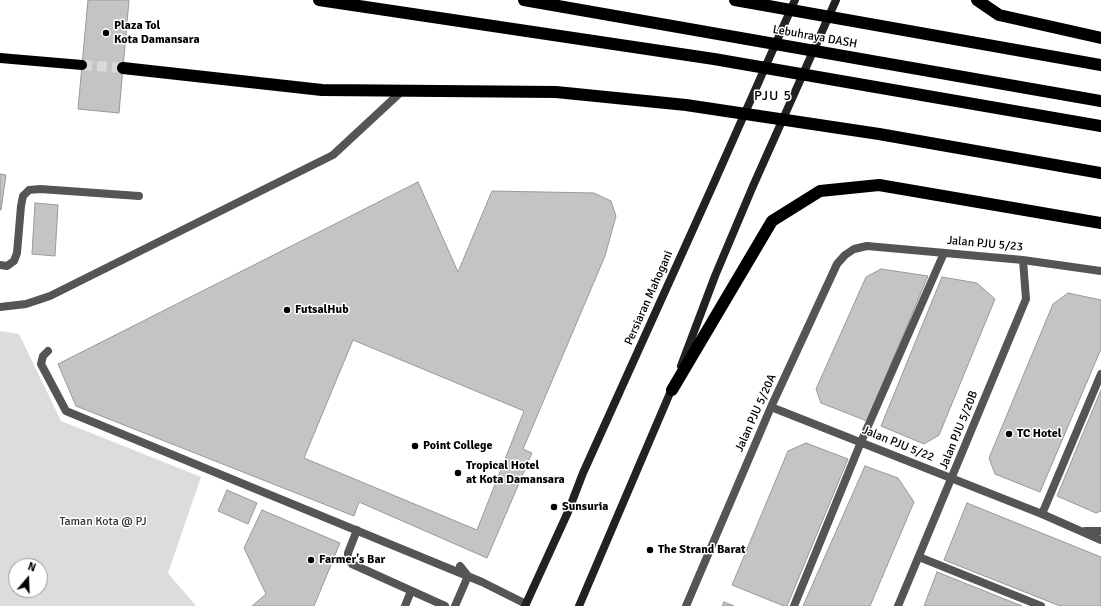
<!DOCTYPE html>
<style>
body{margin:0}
#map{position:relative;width:1101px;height:606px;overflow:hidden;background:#fff;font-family:Signika,sans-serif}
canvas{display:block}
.north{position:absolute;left:8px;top:558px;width:40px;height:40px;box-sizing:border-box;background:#fff;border:1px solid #999;border-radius:50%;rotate:19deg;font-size:11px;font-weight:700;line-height:16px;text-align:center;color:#000}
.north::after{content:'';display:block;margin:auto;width:14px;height:18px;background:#000;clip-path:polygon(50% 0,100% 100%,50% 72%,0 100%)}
</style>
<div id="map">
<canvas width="1101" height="606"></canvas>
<div class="north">N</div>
</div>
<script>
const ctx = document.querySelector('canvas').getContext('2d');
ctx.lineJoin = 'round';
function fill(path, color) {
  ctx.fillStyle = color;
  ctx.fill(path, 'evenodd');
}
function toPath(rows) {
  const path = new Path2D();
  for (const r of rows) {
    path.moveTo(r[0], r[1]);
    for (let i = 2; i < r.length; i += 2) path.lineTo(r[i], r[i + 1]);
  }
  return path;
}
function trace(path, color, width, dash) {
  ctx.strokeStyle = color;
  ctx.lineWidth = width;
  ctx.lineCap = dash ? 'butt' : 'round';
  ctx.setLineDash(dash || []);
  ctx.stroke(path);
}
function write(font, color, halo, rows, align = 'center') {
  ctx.font = font + ' Signika,sans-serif';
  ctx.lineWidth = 3;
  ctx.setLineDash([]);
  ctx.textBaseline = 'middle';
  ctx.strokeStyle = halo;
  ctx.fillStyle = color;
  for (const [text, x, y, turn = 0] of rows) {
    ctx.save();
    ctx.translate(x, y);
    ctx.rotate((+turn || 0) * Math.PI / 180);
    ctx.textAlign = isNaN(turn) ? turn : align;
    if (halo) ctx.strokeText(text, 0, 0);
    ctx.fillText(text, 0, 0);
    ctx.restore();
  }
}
fill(toPath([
 [0,331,19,334,61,421,201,477,168,573,196,606,0,606],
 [16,566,40,566,40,590,16,590]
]), '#dcdcdc');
const building = toPath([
 [88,0,129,0,119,113,78,109,88,0],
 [0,174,6,175,1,210,0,210,0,174],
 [418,182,458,272,492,191,594,193,611,201,616,216,605,256,523,449,532,453,487,558,359,502,354,516,76,406,58,364,418,182],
 [35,203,58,205,55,256,32,254,35,203],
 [881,269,928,276,867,421,821,403,816,389,866,277,881,269],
 [942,277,977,283,995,299,939,435,924,444,881,426,942,277],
 [1068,293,1101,300,1101,349,1040,492,995,474,989,458,1053,304,1068,293],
 [353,340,524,411,477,530,304,458,353,340],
 [1101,390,1101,511,1096,513,1057,496,1101,390],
 [806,443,848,459,787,606,784,606,732,585,788,451,806,443],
 [865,466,898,478,914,502,870,606,803,606,865,466],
 [227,490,257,503,248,524,218,511,227,490],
 [967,503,1101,557,1101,606,1060,606,944,560,967,503],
 [262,510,340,543,314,606,252,606,266,594,244,548,262,510],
 [937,572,1022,606,924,606,937,572],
 [724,602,734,606,722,606,724,602]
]);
fill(building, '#c4c4c4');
trace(building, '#999', 1);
trace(toPath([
 [82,65,123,68]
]), '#d9d9d9', 10, [10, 5]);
trace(toPath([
 [0,265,7,266,14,261,17,253,21,206,23,196,29,190,40,189,139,196],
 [0,307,26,304,50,296,333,155,402,91],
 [48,351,43,356,41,364,66,411,482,582,526,604],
 [1042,514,1101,374],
 [357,530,348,553,348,559,352,564,445,606],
 [919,557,1041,606],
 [405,606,411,591],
 [455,606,468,576,460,566],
 [794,606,861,442,944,253]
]), '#555', 8);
trace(toPath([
 [771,407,1042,514,1101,540],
 [1085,531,1101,531],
 [686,606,771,407,837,264,845,255,854,249,867,246,1023,260,1101,271],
 [898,606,1026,299,1023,260]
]), '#555', 8);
trace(toPath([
 [681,366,715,276,753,186,836,0],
 [525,606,568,512,583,473,713,185,795,0],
 [579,606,673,386]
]), '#222', 8);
trace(toPath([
 [0,58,82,65]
]), '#000', 10);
trace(toPath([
 [319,0,714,59,1101,126],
 [524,0,1101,101],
 [735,0,1101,65],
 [977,0,999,15,1101,38],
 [123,68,322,90,556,92,686,105,879,134,1101,173],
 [672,390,772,221,820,191,879,185,1101,223]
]), '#000', 12);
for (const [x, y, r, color] of [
 [106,33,4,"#000"],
 [287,310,4,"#000"],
 [1009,434,4,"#000"],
 [415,446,4,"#000"],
 [458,473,4,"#000"],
 [554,507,4,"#000"],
 [650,550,4,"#000"],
 [311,560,4,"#000"]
]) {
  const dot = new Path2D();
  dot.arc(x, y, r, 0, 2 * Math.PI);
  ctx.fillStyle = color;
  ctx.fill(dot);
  trace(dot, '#fff', 1.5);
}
write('bold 12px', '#000', '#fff', [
 ["Plaza Tol",114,26],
 ["Kota Damansara",114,40],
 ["FutsalHub",295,310],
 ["TC Hotel",1017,434],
 ["Point College",423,446],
 ["Tropical Hotel",466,466],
 ["at Kota Damansara",466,480],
 ["Sunsuria",562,507],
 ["The Strand Barat",658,550],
 ["Farmer's Bar",319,560]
], 'left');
write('12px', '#000', '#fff', [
 ["Lebuhraya DASH",815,37,10],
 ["Jalan PJU 5/23",985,244,5],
 ["Persiaran Mahogani",649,298,-66],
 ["Jalan PJU 5/20A",756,413,-66],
 ["Jalan PJU 5/20B",959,430,-68],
 ["Jalan PJU 5/22",898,444,22]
]);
write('12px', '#333', '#fff', [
 ["Taman Kota @ PJ",103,522]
]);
ctx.letterSpacing = '1px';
write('14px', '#000', '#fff', [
 ["PJU 5",773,96]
]);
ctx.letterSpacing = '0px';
</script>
